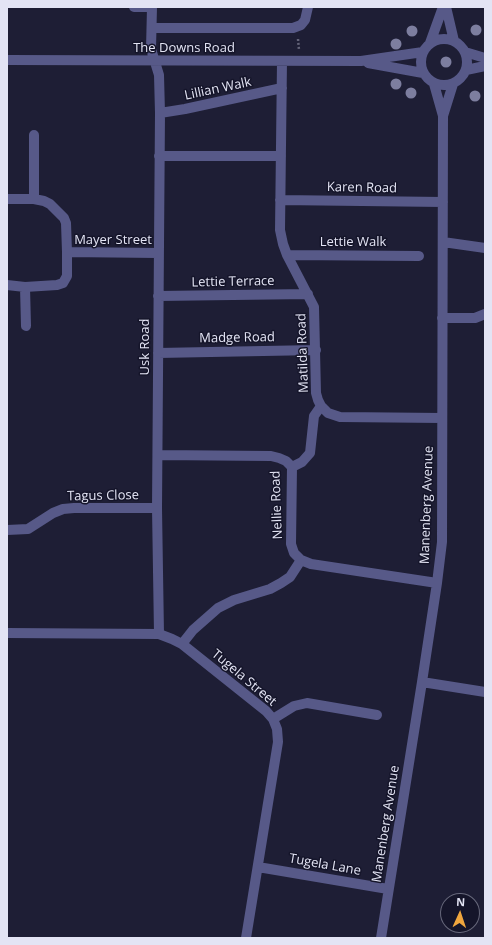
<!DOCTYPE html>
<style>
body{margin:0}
#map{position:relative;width:492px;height:945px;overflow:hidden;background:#1e1e35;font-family:"Open Sans",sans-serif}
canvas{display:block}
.frame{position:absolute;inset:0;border:8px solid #e3e4f4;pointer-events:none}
.north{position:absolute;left:440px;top:893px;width:40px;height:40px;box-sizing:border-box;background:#15152a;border:1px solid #67687b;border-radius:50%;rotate:3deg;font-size:11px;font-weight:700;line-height:16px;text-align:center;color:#e3e4f4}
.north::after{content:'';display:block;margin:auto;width:14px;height:18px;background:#f0a63e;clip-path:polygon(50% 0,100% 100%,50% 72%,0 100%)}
</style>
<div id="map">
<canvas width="492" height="945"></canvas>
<div class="frame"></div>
<div class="north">N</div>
</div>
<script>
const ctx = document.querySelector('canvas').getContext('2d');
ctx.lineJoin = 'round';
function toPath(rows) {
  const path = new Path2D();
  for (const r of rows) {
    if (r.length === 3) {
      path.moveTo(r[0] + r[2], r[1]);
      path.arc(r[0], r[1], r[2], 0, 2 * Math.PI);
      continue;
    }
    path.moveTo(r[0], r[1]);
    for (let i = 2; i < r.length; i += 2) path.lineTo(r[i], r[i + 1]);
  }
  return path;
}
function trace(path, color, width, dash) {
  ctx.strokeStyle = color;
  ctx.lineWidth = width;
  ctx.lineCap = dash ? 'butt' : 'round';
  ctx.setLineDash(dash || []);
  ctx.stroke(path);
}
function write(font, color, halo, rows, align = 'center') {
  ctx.font = font + ' "Open Sans",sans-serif';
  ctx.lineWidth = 3;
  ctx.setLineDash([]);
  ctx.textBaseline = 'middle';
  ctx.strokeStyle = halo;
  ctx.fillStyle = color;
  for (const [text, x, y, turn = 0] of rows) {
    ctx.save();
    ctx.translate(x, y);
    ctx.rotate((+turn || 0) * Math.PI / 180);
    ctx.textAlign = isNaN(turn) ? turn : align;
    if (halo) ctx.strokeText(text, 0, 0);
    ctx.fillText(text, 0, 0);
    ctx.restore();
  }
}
trace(toPath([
 [298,39,299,50]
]), '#636378', 2.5, [2, 2]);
trace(toPath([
 [134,7,152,7],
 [152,7,151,49,159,75,160,113,157,508,159,634],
 [446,7,454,41],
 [152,28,293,28,301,25,305,20,308,7],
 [444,62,23],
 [430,43,443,7],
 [465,52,485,58],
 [7,60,361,61,423,52],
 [282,61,280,230,283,244,287,255,314,307,316,393,318,400,321,406,328,413,340,417,442,418],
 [368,63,423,73],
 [466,70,485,66],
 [160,113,185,109,282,88],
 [443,116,453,84],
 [34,135,34,199],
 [159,156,281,156],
 [7,199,34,199,44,201,50,204,64,218,66,223,67,252,67,276,63,283,57,285,25,287,7,285],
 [280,200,443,202],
 [443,242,485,248],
 [67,252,158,253],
 [287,255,419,256],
 [25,287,26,326],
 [158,296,308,294],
 [442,318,475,318,485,314],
 [158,353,316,350],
 [158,455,271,456,279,458,286,461,292,467,291,544,294,553,301,560,311,564,437,583],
 [292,467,302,462,310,453,314,416,321,406],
 [7,530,28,529,53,513,63,509,74,508,157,508],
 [7,633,159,634,172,639,182,644,266,711,273,719,277,729,278,742,246,938],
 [182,644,193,630,218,608,234,600,270,589,281,583,290,577,301,560],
 [422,682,485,692],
 [273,719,294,706,307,703,377,715],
 [258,867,388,889],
 [381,938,422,682,437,583,442,542,443,116,434,84]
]), '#575988', 10);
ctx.fillStyle = '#7d7e9f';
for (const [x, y] of [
 [476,30],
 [412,31],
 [396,44],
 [446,62],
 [396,84],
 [411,93],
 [475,96]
]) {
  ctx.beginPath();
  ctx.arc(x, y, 5.5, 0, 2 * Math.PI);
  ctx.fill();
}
write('13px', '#e3e4f4', '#15152a', [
 ["The Downs Road",184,48],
 ["Lillian Walk",218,89,-12],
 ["Karen Road",362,188,1],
 ["Mayer Street",113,240],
 ["Lettie Walk",353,242],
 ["Lettie Terrace",233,282,-1],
 ["Madge Road",237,338,-1],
 ["Usk Road",145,347,-90],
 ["Matilda Road",303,353,-92],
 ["Tagus Close",103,496,-1],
 ["Nellie Road",277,505,-92],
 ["Manenberg Avenue",427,505,-88],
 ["Tugela Street",244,678,40],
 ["Manenberg Avenue",386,824,-81],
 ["Tugela Lane",325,865,10]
]);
</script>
